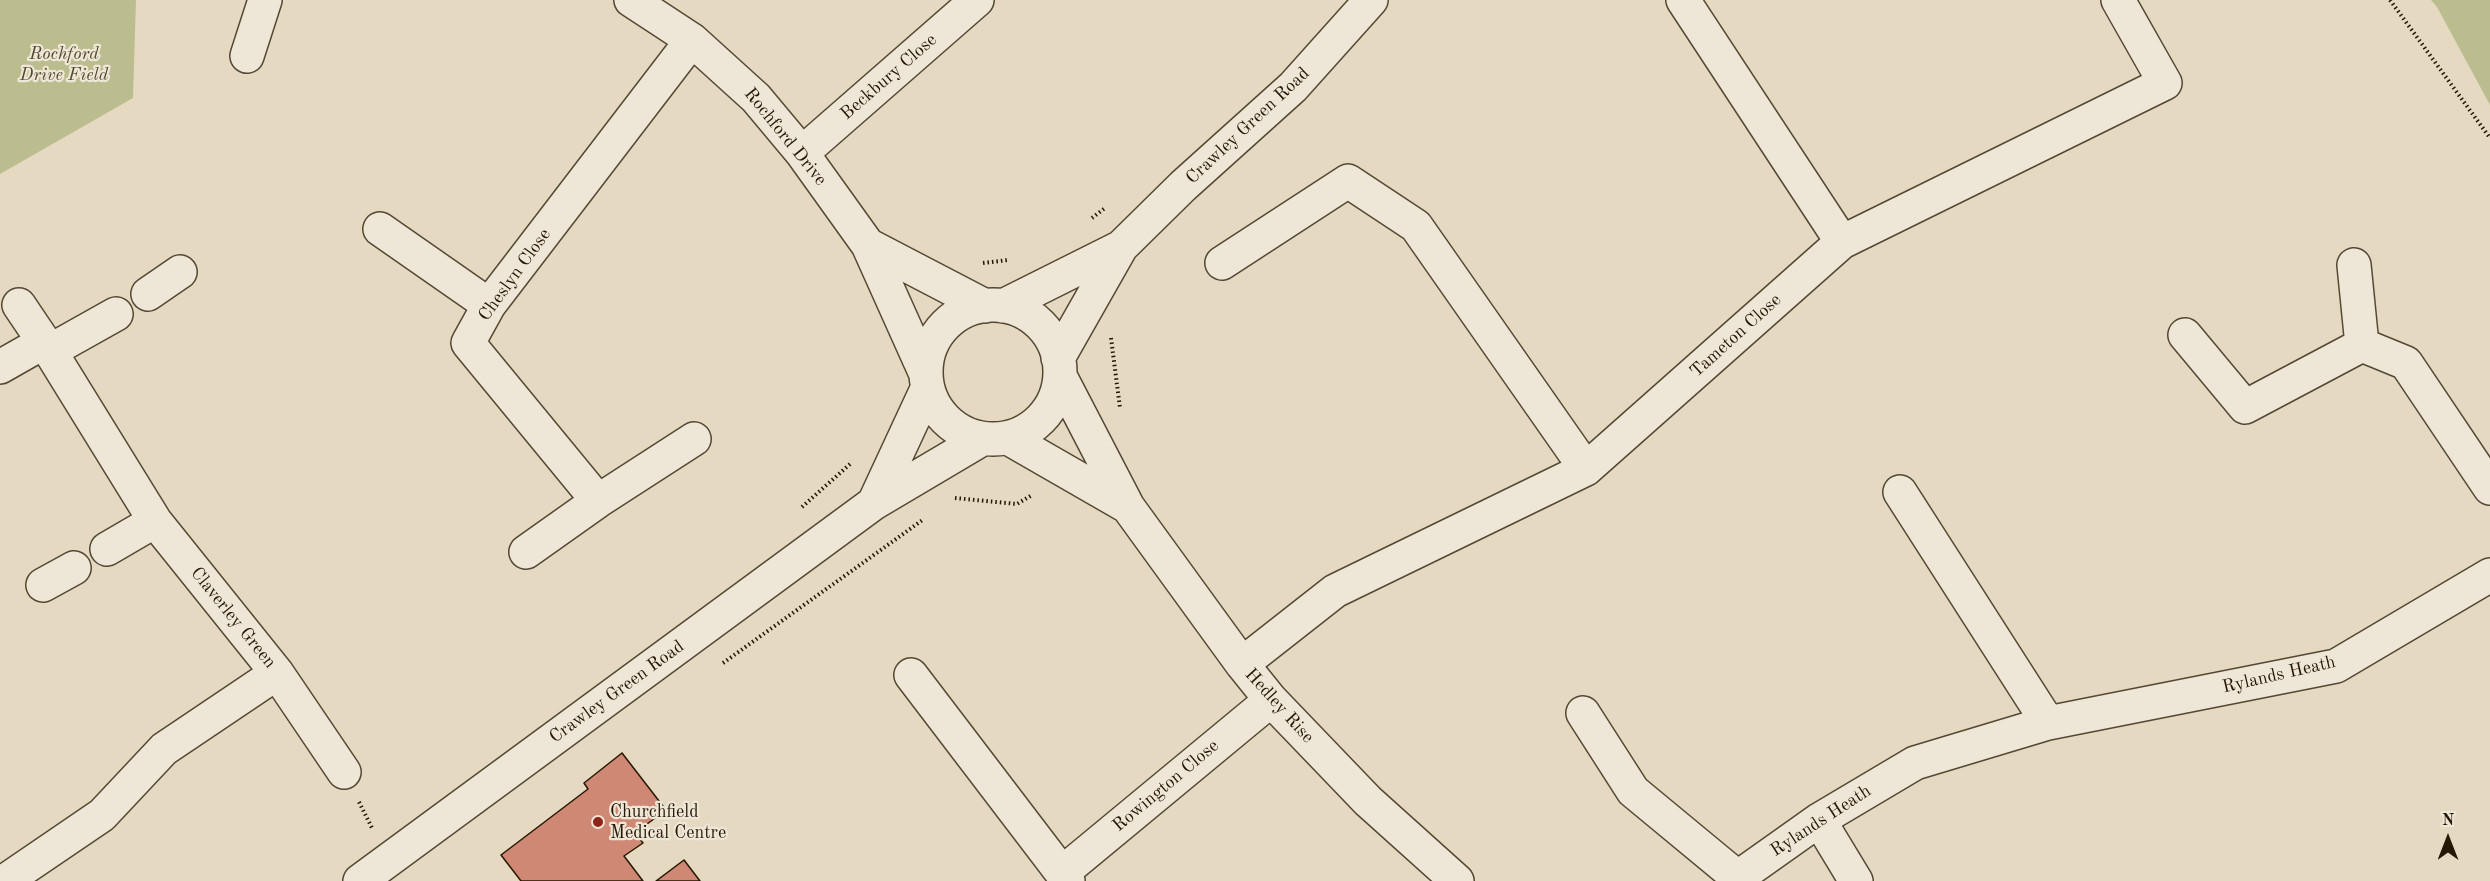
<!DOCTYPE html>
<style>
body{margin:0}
#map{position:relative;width:2490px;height:881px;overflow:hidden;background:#e5d9c1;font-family:"Old Standard TT",serif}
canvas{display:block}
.north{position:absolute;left:2418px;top:809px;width:60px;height:60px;-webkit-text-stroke:4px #eee6d7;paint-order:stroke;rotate:0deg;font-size:16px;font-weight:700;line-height:24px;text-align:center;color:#251702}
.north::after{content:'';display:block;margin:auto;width:21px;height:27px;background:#251702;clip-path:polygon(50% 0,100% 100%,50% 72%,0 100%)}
</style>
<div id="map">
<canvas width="2490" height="881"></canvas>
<div class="north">N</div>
</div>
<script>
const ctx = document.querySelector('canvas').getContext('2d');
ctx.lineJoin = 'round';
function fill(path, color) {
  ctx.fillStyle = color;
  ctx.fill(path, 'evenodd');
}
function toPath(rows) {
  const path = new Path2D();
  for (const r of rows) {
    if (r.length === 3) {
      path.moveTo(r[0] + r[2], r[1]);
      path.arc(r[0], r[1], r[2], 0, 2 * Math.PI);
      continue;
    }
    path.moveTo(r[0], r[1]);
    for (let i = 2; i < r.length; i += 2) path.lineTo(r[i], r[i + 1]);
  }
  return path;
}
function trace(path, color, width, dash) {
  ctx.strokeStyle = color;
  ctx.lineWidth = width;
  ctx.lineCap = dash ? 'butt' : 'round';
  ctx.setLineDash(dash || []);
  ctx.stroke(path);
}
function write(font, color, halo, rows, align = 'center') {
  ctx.font = font + ' "Old Standard TT",serif';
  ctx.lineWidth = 4.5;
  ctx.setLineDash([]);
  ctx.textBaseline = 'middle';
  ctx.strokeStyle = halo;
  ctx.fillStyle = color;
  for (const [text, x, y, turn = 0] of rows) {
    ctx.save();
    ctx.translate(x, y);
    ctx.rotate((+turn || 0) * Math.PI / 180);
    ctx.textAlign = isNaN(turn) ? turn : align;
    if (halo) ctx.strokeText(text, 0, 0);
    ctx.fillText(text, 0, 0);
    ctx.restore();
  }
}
fill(toPath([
 [0,0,136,0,133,98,0,174],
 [2431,0,2490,0,2490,105,2437,7]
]), '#bcbd8e');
const building = toPath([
 [622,753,666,810,635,833,643,843,624,856,643,881,521,881,501,855,588,789,584,783,622,753],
 [684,860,700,881,656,881,684,860]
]);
fill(building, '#ce8874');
trace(building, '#251702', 1.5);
const minor = toPath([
 [631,0,692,40,756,98,802,153,868,245,925,372],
 [1683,0,1842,242],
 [692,40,489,305,468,343,598,501,694,439],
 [247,56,265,0],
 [802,153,977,0],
 [380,229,489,305],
 [868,245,985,306],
 [1222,263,1348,181,1416,226,1586,469],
 [2354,265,2362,345],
 [148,294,180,272],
 [993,372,67],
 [1003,306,1121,247],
 [2185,335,2245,407,2362,345,2406,363,2490,488],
 [50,351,116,314],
 [1058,358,1121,247,1183,186,1293,87,1371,0],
 [0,367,44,342],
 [1060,376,1128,507,1242,664,1271,700,1368,801,1457,881],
 [1008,438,1128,507],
 [1900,492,2048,723],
 [874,503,927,389],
 [107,549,155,521],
 [526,552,598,501],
 [43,585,74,568],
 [1242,664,1335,591,1586,469,1842,242,2165,83,2118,0],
 [277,673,344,772],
 [911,675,1068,881],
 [1583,713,1633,791,1737,877],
 [1819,820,1856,881],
 [1062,873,1271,700],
 [5,881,102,815,164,749,277,673,155,521,50,351,19,305],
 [360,881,874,503,982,439],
 [1733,881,1819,820,1915,763,2048,723,2336,666,2490,575]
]);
trace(minor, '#554832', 36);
trace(toPath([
 [2390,0,2490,138],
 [1092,218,1105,208],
 [983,263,1008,260],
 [1111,338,1120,408],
 [955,498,1017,504,1032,495],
 [802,507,850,464],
 [723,663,924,519],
 [359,802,372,828]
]), '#251702', 4, [1.5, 3]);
trace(minor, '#eee6d7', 33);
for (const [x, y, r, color] of [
 [598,822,6,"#8f2418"]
]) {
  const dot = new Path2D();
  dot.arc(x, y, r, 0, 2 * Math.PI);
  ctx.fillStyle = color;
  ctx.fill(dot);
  trace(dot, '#eee6d7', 2);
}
write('italic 18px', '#52492c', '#eee6d7', [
 ["Rochford",64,54],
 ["Drive Field",64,75]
]);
write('18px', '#251702', '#eee6d7', [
 ["Beckbury Close",889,77,-41],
 ["Crawley Green Road",1248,126,-43],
 ["Rochford Drive",785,137,51],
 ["Cheslyn Close",515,275,-54],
 ["Tameton Close",1736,336,-42],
 ["Claverley Green",233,618,51],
 ["Rylands Heath",2279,675,-13],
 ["Crawley Green Road",617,692,-36],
 ["Hedley Rise",1279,706,48],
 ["Rowington Close",1166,786,-40],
 ["Rylands Heath",1821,821,-33]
]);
write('18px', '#251702', '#eee6d7', [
 ["Churchfield",610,812],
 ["Medical Centre",610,833]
], 'left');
</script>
